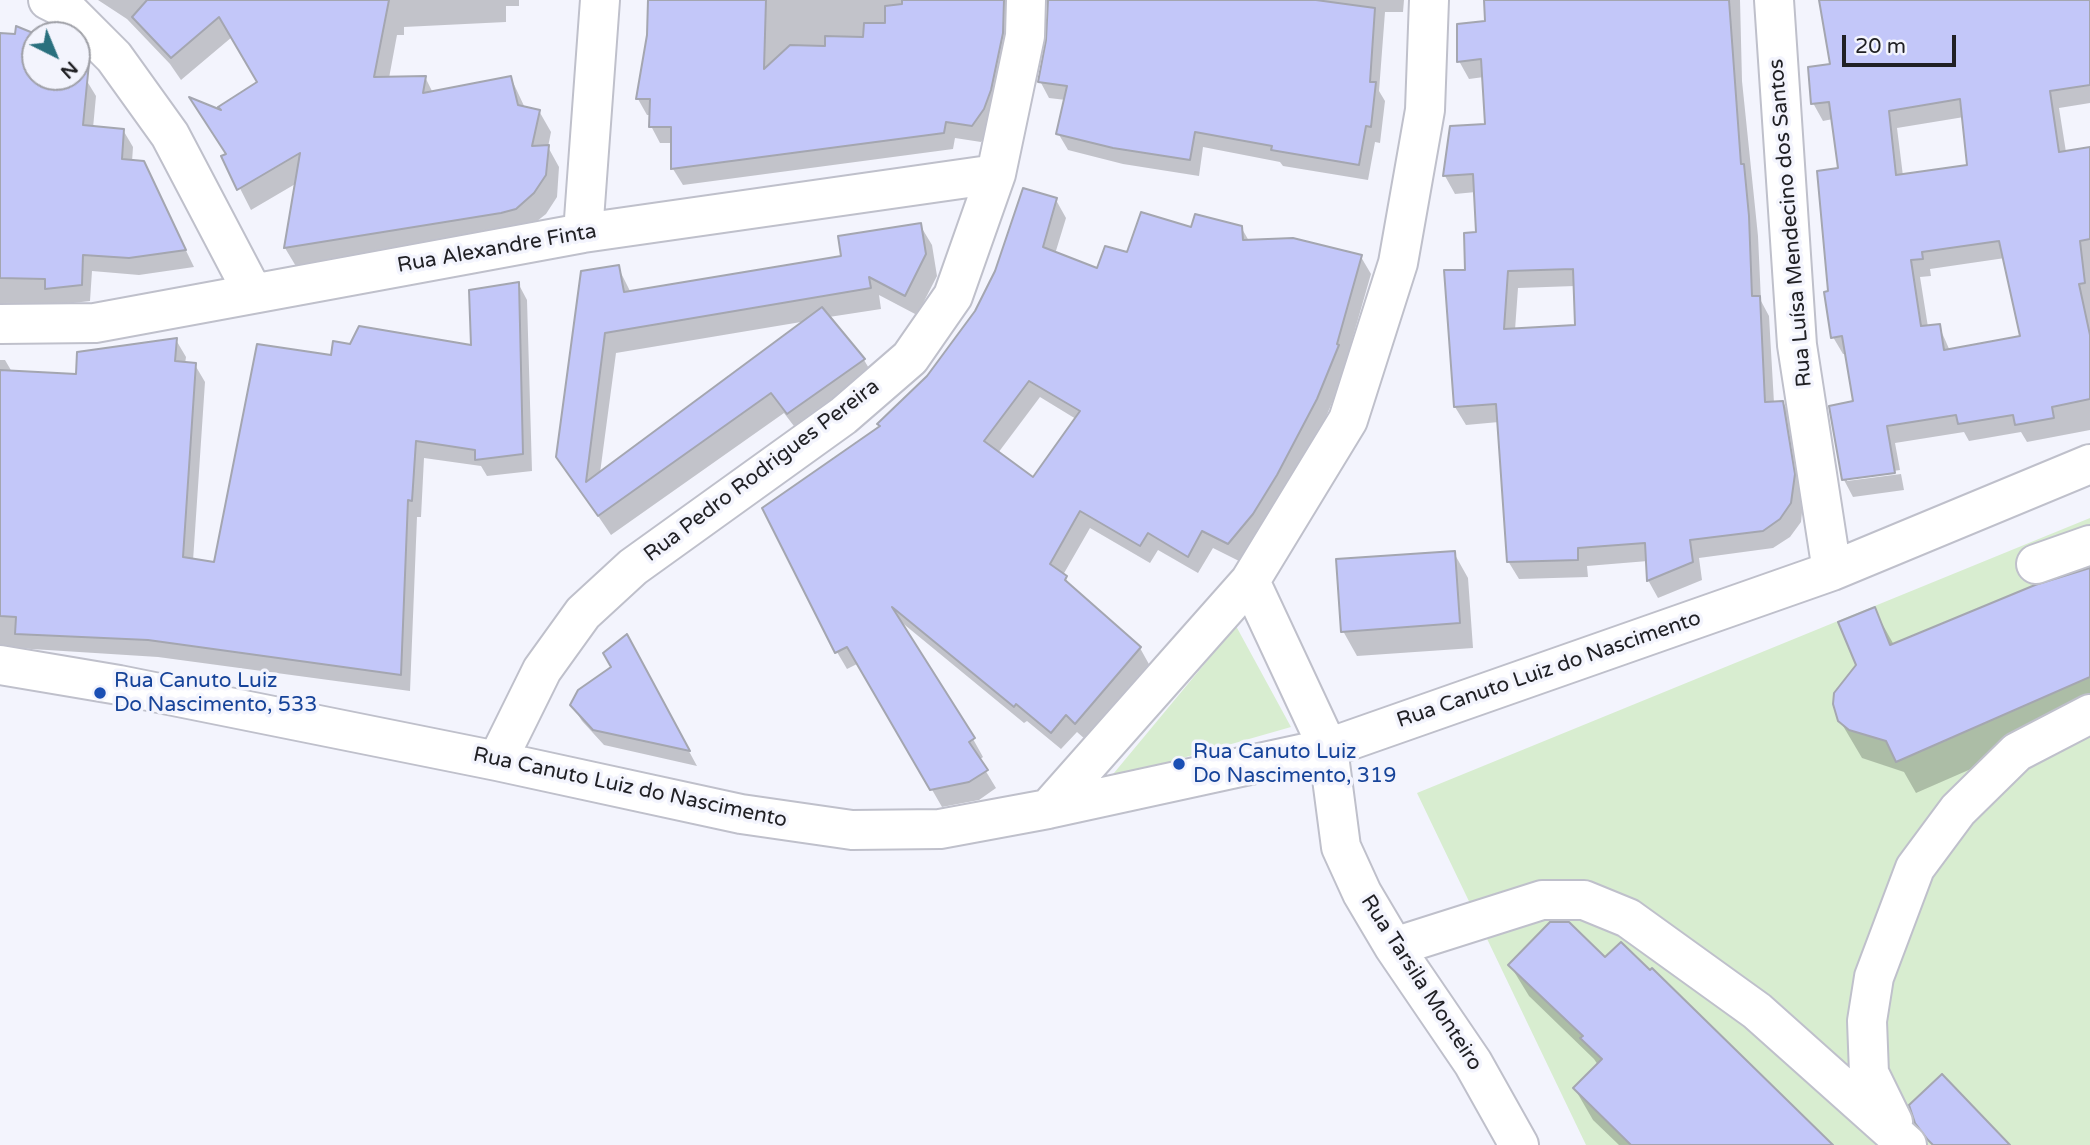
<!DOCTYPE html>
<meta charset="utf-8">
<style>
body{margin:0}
#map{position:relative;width:2090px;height:1145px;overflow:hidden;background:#f3f4fd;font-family:"Varela Round",sans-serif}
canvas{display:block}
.north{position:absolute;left:21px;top:21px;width:70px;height:70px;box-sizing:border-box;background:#f3f4fd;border:2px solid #9fa0a7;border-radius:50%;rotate:137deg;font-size:19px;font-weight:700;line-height:28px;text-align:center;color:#212125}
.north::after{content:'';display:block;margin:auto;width:24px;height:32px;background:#2a707e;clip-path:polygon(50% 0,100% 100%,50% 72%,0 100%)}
.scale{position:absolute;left:1842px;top:35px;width:114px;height:32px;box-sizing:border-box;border:4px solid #212125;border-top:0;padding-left:9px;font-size:21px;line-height:24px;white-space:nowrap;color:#212125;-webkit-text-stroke:5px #f3f4fd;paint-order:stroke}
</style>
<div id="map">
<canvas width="2090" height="1145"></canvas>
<div class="north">N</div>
<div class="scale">20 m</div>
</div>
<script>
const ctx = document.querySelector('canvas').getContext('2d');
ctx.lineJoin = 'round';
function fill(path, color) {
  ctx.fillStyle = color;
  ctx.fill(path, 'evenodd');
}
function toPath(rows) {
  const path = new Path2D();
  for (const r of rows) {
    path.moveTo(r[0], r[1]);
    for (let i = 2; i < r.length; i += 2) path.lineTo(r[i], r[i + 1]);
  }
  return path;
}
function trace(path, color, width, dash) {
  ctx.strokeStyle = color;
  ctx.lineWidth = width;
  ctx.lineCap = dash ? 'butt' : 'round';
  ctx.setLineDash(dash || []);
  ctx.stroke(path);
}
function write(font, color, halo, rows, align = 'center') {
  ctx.font = font + ' "Varela Round",sans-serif';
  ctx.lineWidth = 7;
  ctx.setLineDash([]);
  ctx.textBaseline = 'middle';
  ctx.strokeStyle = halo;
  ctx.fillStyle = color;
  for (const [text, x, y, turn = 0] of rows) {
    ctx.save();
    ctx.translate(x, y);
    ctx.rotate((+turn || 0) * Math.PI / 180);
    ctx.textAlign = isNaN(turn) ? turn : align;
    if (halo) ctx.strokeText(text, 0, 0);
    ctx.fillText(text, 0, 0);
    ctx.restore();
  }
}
fill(toPath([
 [2090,518,2090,1145,1586,1145,1417,793],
 [1236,626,1291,727,1109,779]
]), '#d8edd0');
fill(toPath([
 [98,0,519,0,519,6,506,6,506,22,404,27,404,35,397,35,389,78,425,77,433,93,511,78,525,108,539,111,551,132,548,147,559,167,557,197,546,214,527,229,297,268,285,248,297,183,251,210,224,157,227,155,204,117,260,83,232,37,181,80,170,64,127,19],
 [650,0,1012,0,993,127,981,142,955,138,953,149,683,185,673,169,673,143,660,143,651,126,651,115,647,115,638,99,649,36],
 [1063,0,1404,0,1403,12,1385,12,1379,91,1385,101,1380,143,1375,142,1368,180,1283,166,1280,162,1203,147,1199,176,1123,164,1068,150,1058,133,1066,100,1049,98,1040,81],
 [1485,0,1740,0,1742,81,1758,236,1761,301,1769,316,1774,403,1783,402,1793,421,1804,493,1801,522,1790,537,1773,548,1699,558,1702,580,1658,598,1648,580,1648,561,1587,566,1588,577,1519,579,1508,561,1499,422,1466,425,1455,407,1467,271,1478,234,1476,192,1455,194,1445,176,1452,127,1486,126,1484,77,1469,79,1459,61,1487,22],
 [1575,286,1577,327,1515,330,1518,288],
 [1824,0,2090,0,2090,103,2059,108,2066,152,2090,149,2090,430,2027,442,2021,432,1969,441,1964,432,1895,443,1900,470,1847,478,1847,481,1901,474,1904,490,1853,497,1844,480,1855,403,1847,354,1843,354,1833,337,1830,293,1840,170,1833,119,1823,121,1813,103,1831,66],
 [1964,117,1969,166,1903,176,1897,128],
 [2005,258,2022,337,1950,351,1939,326,1928,327,1920,277,1931,276,1930,269],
 [0,35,35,36,35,77,77,77,79,68,96,96,93,128,123,130,133,147,132,162,143,163,194,267,139,275,92,271,90,301,31,308,0,306],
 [1056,200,1066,218,1055,254,1098,270,1128,255,1192,229,1241,227,1249,241,1361,257,1371,274,1346,361,1348,364,1326,417,1286,494,1262,532,1239,561,1213,548,1198,573,1158,550,1150,563,1090,528,1063,575,1073,589,1140,648,1150,666,1086,740,1077,732,1061,749,1027,721,1024,723,900,621,973,739,983,757,979,760,996,788,979,800,942,807,859,663,847,669,837,652,881,427,928,377],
 [1040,397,1076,419,1033,479,998,453],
 [920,225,932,245,937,276,917,315,879,295,881,309,829,317,864,360,876,380,800,434,784,413,611,535,558,457,618,267,631,293,843,258],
 [807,321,600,473,616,353],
 [518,283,527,300,532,471,487,476,481,466,424,458,421,517,417,517,410,691,158,657,0,647,0,360,5,360,12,372,77,376,176,340,186,357,185,364,195,365,205,382,193,561,215,564,332,357,351,346,473,347],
 [1454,553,1468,578,1473,648,1357,656,1343,631],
 [2090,570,2090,717,1916,793,1904,772,1862,758,1836,714,1858,665,1874,609,1894,645],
 [635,652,697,766,604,745,582,721,572,705],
 [1605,960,1830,1145,1619,1145,1593,1120,1575,1089,1598,1065,1594,1059,1529,996,1510,965]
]), '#0003');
const building = toPath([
 [147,0,389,0,374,77,426,76,423,93,511,76,518,105,540,110,532,146,549,145,546,175,534,193,516,209,501,213,284,248,300,153,237,190,221,156,226,154,189,97,221,110,218,107,257,82,219,17,171,58,132,17,147,0],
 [648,0,766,0,764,69,790,45,825,46,825,36,863,37,864,23,885,23,885,6,902,4,902,0,1004,0,1003,33,991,90,984,109,972,126,946,122,944,133,671,169,671,127,649,127,650,99,636,99,647,35,648,0],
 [1048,0,1316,0,1375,8,1370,82,1376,82,1371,127,1366,126,1359,165,1271,150,1272,146,1195,132,1190,160,1113,148,1056,134,1067,86,1038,82,1046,40,1048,0],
 [1484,0,1729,0,1741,164,1744,164,1749,216,1752,296,1760,296,1765,402,1783,401,1795,474,1791,503,1780,519,1763,531,1690,540,1693,562,1647,581,1645,543,1578,548,1578,560,1507,562,1496,404,1454,407,1444,270,1465,270,1464,233,1476,232,1473,174,1443,176,1450,126,1485,124,1481,59,1457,62,1457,24,1485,21,1484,0],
 [1573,269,1575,325,1504,329,1508,271,1573,269],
 [1819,0,2090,0,2090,85,2050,91,2059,152,2090,147,2090,239,2080,241,2085,283,2079,284,2090,335,2090,399,2052,407,2054,418,2015,425,2013,415,1958,424,1956,415,1887,426,1895,473,1842,480,1829,406,1853,401,1842,336,1831,338,1824,292,1828,291,1817,171,1838,168,1829,102,1811,104,1808,67,1830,64,1819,0],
 [1960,99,1967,165,1896,175,1889,111,1960,99],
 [1999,241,2020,336,1944,350,1940,324,1921,326,1911,260,1923,259,1922,252,1999,241],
 [16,26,38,35,35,35,35,77,77,77,77,51,89,63,83,125,124,129,122,159,144,161,186,250,129,258,83,255,82,285,45,289,45,279,0,278,0,33,15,34,16,26],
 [1023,188,1057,198,1043,247,1097,268,1105,246,1127,252,1141,212,1191,227,1195,214,1242,226,1243,240,1293,238,1362,255,1337,344,1339,345,1317,399,1277,475,1253,514,1228,544,1202,531,1188,557,1148,533,1140,546,1080,511,1050,564,1067,576,1065,580,1141,647,1075,724,1066,715,1051,733,1016,704,1014,707,892,607,975,738,969,742,988,770,969,782,930,790,847,647,835,653,762,508,880,426,877,424,927,376,975,311,995,271,1023,188],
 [1029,381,1080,411,1033,477,984,441,1029,381],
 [921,223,926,254,905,296,869,277,871,288,605,333,586,482,822,307,865,359,787,414,771,393,598,516,556,457,581,271,619,265,624,292,841,256,838,236,921,223],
 [519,282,523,454,475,460,475,450,416,441,412,501,408,500,401,675,148,640,15,634,16,617,0,616,0,370,76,374,77,352,177,338,175,361,196,363,183,557,214,562,257,344,331,355,333,341,350,344,359,326,471,345,469,290,519,282],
 [1455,551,1460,623,1341,632,1336,559,1455,551],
 [2090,568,2090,677,1896,762,1886,741,1849,730,1838,721,1833,704,1834,693,1856,665,1838,622,1875,607,1890,645,2035,585,2090,568],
 [627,634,690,751,593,730,570,705,578,690,611,667,603,653,627,634],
 [1550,922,1569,922,1605,957,1621,942,1650,970,1652,968,1833,1145,1631,1145,1573,1088,1602,1059,1580,1038,1583,1036,1508,965,1550,922],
 [1942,1074,2010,1145,1933,1145,1928,1140,1915,1123,1909,1105,1942,1074]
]);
fill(building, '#c3c7f9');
trace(building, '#a4a6b0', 2);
const minor = toPath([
 [48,0,66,9,114,57,170,135,253,293],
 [1774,0,1797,345,1832,571],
 [583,233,600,0],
 [0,324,95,323,583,233,996,174],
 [2036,564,2090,545],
 [1250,581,1328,748,1341,847,1362,893,1394,947,1473,1063,1519,1145],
 [0,665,119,685,497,761,741,814,852,830,940,829,1048,809,1328,748,1832,571,2090,464],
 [497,761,542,670,583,613,633,567,843,416,910,358,953,296,996,174,1025,36,1026,0],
 [1048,809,1250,581,1348,420,1398,263,1425,110,1429,0],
 [1394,947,1542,900,1584,900,1628,918,1757,1011,1907,1145],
 [1893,1122,1869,1073,1867,1021,1874,977,1915,868,1958,810,2017,752,2090,714]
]);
trace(minor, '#bfc0cb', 42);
trace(minor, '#fff', 38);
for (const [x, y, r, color] of [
 [100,693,7,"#1a4fb4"],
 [1179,764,7,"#1a4fb4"]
]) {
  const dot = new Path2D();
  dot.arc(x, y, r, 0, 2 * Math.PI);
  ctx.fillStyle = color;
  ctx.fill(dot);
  trace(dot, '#f3f4fd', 2.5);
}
write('21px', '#212125', '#f3f4fd', [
 ["Rua Luísa Mendecino dos Santos",1791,223,-95],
 ["Rua Alexandre Finta",497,249,-10],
 ["Rua Pedro Rodrigues Pereira",762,471,-37],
 ["Rua Canuto Luiz do Nascimento",1549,670,-19],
 ["Rua Canuto Luiz do Nascimento",630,788,12],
 ["Rua Tarsila Monteiro",1421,983,57]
]);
write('21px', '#164399', '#f3f4fd', [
 ["Rua Canuto Luiz",114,681],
 ["Do Nascimento, 533",114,705],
 ["Rua Canuto Luiz",1193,752],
 ["Do Nascimento, 319",1193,776]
], 'left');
</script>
